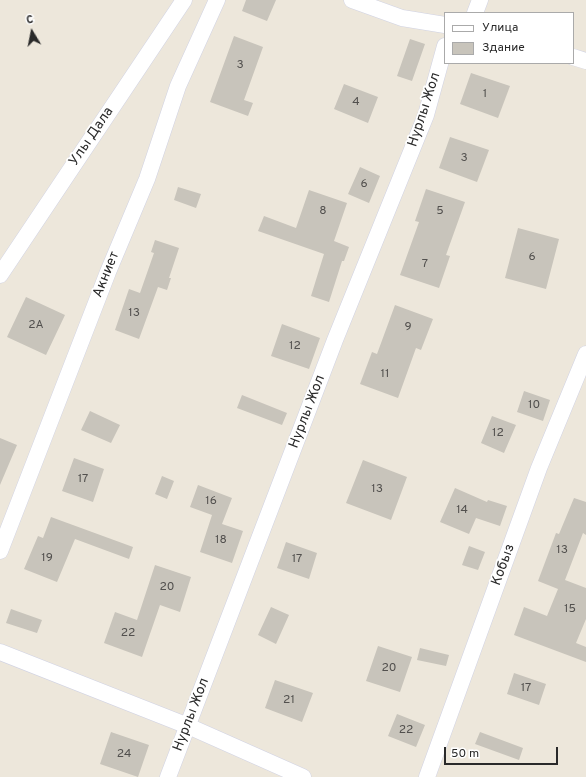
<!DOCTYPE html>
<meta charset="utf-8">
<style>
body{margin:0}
#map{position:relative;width:586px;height:777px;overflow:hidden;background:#ede7db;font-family:Overpass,sans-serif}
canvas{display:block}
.legend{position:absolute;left:444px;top:12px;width:130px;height:52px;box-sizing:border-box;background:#fff;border:1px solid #aaa;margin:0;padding:5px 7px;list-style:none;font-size:12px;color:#2a2a2a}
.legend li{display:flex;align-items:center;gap:8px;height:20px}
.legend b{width:20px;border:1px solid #aaa}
.north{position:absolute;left:12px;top:12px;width:40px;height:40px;-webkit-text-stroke:3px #fff;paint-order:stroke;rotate:350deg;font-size:11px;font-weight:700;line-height:16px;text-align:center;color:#2a2a2a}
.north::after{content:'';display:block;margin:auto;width:14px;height:18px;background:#2a2a2a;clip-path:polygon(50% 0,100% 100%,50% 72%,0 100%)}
.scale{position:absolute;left:444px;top:747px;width:114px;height:18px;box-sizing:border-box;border:2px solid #2a2a2a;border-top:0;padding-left:5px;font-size:12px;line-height:14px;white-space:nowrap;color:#2a2a2a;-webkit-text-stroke:3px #fff;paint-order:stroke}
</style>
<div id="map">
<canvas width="586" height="777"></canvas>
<ul class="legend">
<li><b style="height:5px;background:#fff"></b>Улица</li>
<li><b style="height:11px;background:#c8c4bb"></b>Здание</li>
</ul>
<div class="north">С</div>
<div class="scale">50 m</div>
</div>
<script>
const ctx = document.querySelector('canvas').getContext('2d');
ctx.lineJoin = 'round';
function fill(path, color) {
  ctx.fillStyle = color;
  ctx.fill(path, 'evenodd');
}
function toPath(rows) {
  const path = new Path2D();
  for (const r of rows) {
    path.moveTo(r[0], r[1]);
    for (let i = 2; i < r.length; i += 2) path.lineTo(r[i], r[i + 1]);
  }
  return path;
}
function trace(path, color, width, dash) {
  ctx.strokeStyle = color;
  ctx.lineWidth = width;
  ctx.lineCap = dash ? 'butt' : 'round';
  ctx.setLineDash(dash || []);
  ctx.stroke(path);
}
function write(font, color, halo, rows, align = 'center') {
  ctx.font = font + ' Overpass,sans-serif';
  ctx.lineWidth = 3.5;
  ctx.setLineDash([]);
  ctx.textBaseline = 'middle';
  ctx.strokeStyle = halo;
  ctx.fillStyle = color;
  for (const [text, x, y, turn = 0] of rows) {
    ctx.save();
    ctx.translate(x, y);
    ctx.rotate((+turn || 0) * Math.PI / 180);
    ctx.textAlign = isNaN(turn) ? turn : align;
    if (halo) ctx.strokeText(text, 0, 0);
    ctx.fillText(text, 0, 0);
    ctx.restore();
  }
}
fill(toPath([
 [246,0,276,0,267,21,242,11],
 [234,36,263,47,244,100,253,103,248,116,210,102],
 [410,39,425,44,412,81,397,76],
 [471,73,510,86,498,118,460,104],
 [344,84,378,97,368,123,334,109],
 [450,137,489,150,477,182,439,168],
 [360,167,380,176,369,203,348,194],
 [178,187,201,194,196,208,174,200],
 [426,189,465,202,446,255,450,256,439,288,400,275,419,222,415,221],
 [309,190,347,203,334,241,349,247,344,261,342,261,329,302,311,296,324,254,258,231,264,216,296,228],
 [518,228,559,239,546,289,505,278],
 [155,240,179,248,169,278,171,278,167,290,158,287,139,339,115,330,129,289,140,293,154,253,151,252],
 [26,297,65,315,46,355,7,337],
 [395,305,433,319,421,350,416,348,398,398,360,384,372,352,377,354],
 [282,324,320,338,309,369,271,356],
 [524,391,550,400,543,421,517,412],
 [242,395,287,413,282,425,237,408],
 [90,411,120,425,111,443,81,430],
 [492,416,516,425,504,453,481,443],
 [0,438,17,445,0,485],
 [74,458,104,469,93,502,62,491],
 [363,460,407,477,391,520,346,503],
 [162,476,174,481,167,499,155,494],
 [198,485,232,498,222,524,243,531,232,563,200,552,212,515,190,507],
 [455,488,487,502,488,500,507,506,500,526,476,518,469,534,440,522],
 [574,498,586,502,586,535,583,533,565,580,586,588,586,619,576,643,586,647,586,662,514,635,524,607,547,616,558,589,538,581,556,533,559,534],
 [51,517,133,547,129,559,75,539,57,582,24,569,38,536,43,538],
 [286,542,317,553,309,579,277,568],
 [469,546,485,552,478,570,462,565],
 [155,565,191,577,180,612,160,605,142,657,104,643,115,612,137,620],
 [271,607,289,615,276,644,258,635],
 [11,609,42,620,37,633,6,623],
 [378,646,412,657,400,692,366,681],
 [420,648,449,655,446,666,417,660],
 [514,673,546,684,539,705,507,694],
 [275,680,313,693,302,722,265,708],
 [397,714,425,725,416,747,388,736],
 [111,732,149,745,138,777,100,764],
 [480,732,523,748,519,760,475,744]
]), '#c8c4bb');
const street = toPath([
 [352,0,402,18,445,25],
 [475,13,480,0],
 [573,57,586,61],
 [0,275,184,0],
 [0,551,108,272,147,179,178,86,217,0],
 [0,652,188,726,303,777],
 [168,777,335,340,426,115,445,46],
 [427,777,539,468,586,354]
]);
trace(street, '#d0d2e3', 17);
trace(street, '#fff', 16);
write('12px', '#52504e', null, [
 ["3",240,66],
 ["1",485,95],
 ["4",356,103],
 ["3",464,159],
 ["6",364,185],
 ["8",323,212],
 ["5",440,212],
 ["6",532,258],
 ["7",425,265],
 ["13",134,314],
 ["2А",36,326],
 ["9",408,328],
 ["12",295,347],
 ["11",385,375],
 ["10",534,406],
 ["12",498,434],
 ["17",83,480],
 ["13",377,490],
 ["16",211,502],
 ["14",462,511],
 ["18",221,541],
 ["13",562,551],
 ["19",47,559],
 ["17",297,560],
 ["20",167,588],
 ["15",570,610],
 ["22",128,634],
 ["20",389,669],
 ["17",526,689],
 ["21",289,701],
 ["22",406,731],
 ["24",124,755]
]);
write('14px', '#2a2a2a', '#fff', [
 ["Нурлы Жол",425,110,-72],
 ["Улы Дала",92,137,-56],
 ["Акниет",107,275,-68],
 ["Нурлы Жол",308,412,-69],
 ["Кобыз",504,565,-70],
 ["Нурлы Жол",192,715,-69]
]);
</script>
